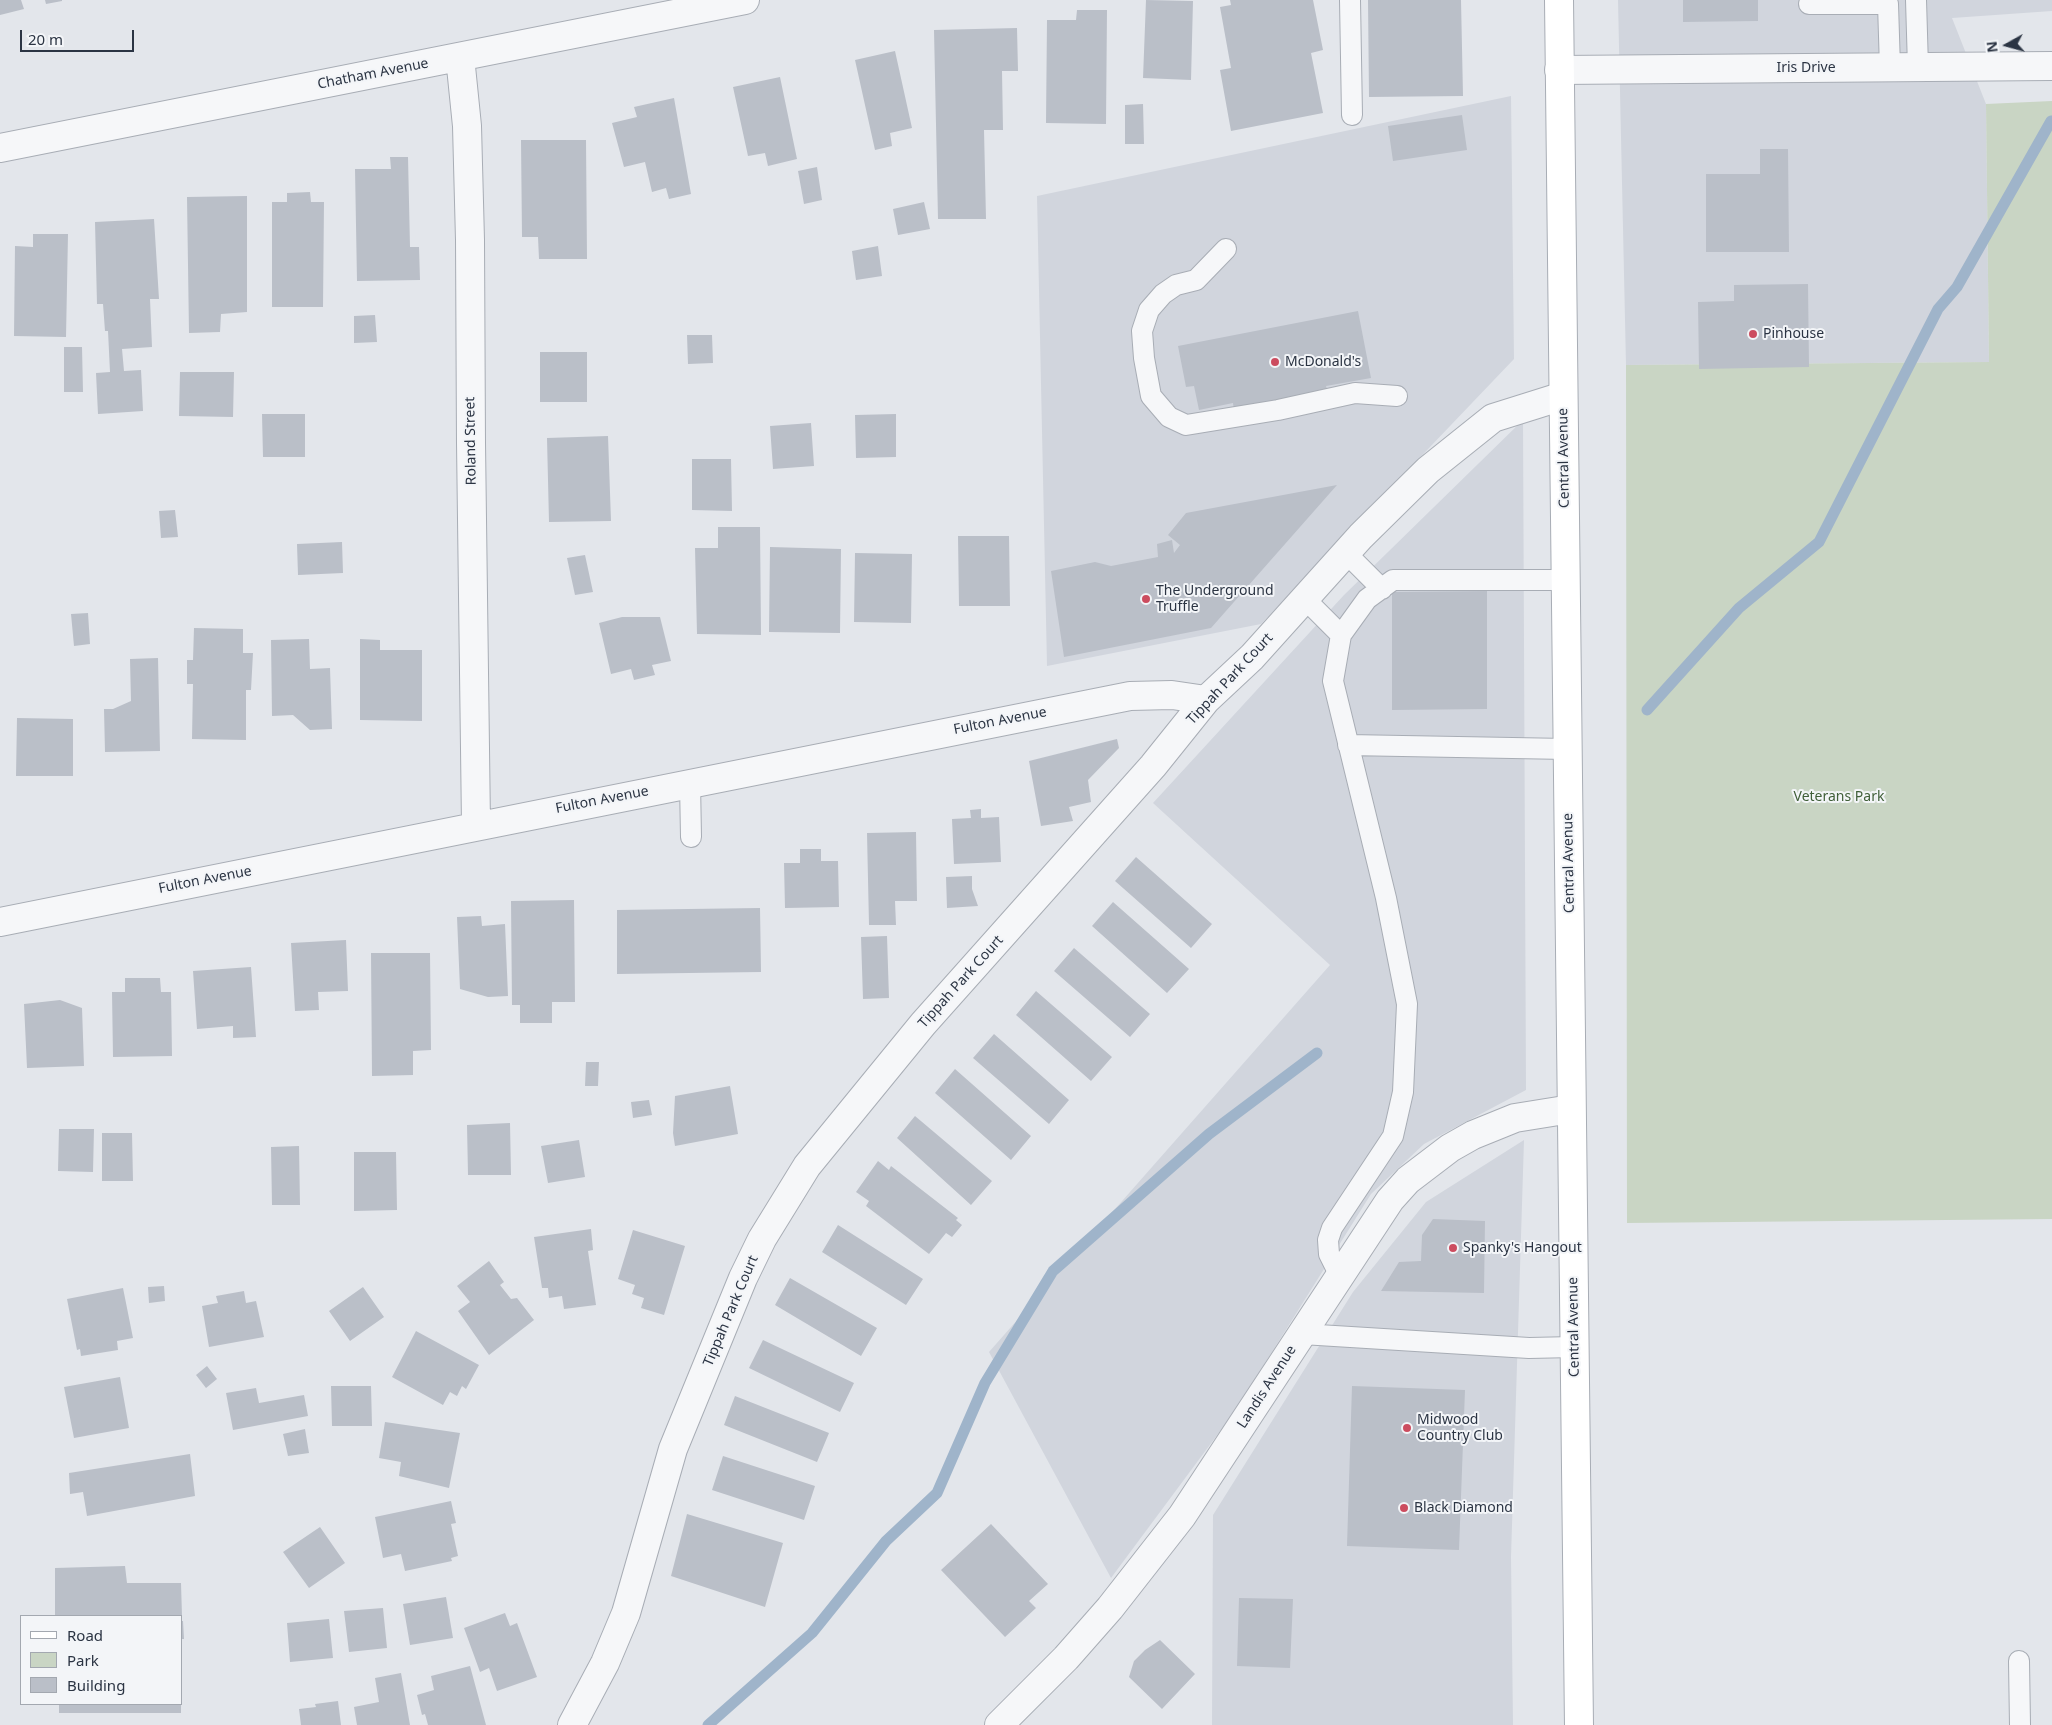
<!DOCTYPE html>
<style>
body{margin:0}
#map{position:relative;width:2052px;height:1725px;overflow:hidden;background:#e3e6eb;font-family:"Noto Sans",sans-serif}
canvas{display:block}
.legend{position:absolute;left:20px;top:1615px;width:162px;height:90px;box-sizing:border-box;background:#f3f5f8;border:1px solid #a3a8b0;margin:0;padding:6px 9px;list-style:none;font-size:15px;color:#2b3443}
.legend li{display:flex;align-items:center;gap:10px;height:25px}
.legend b{width:25px;border:1px solid #a3a8b0}
.north{position:absolute;left:1982px;top:20px;width:50px;height:50px;-webkit-text-stroke:4px #f3f5f8;paint-order:stroke;rotate:263deg;font-size:14px;font-weight:700;line-height:20px;text-align:center;color:#2b3443}
.north::after{content:'';display:block;margin:auto;width:18px;height:22px;background:#2b3443;clip-path:polygon(50% 0,100% 100%,50% 72%,0 100%)}
.scale{position:absolute;left:20px;top:30px;width:114px;height:22px;box-sizing:border-box;border:2px solid #2b3443;border-top:0;padding-left:6px;font-size:15px;line-height:18px;white-space:nowrap;color:#2b3443;-webkit-text-stroke:4px #f3f5f8;paint-order:stroke}
</style>
<div id="map">
<canvas width="2052" height="1725"></canvas>
<ul class="legend">
<li><b style="height:6px;background:#fff"></b>Road</li>
<li><b style="height:14px;background:#c9d5c4"></b>Park</li>
<li><b style="height:14px;background:#babfc8"></b>Building</li>
</ul>
<div class="north">N</div>
<div class="scale">20 m</div>
</div>
<script>
const ctx = document.querySelector('canvas').getContext('2d');
ctx.lineJoin = 'round';
function fill(path, color) {
  ctx.fillStyle = color;
  ctx.fill(path, 'evenodd');
}
function toPath(rows) {
  const path = new Path2D();
  for (const r of rows) {
    path.moveTo(r[0], r[1]);
    for (let i = 2; i < r.length; i += 2) path.lineTo(r[i], r[i + 1]);
  }
  return path;
}
function trace(path, color, width, dash) {
  ctx.strokeStyle = color;
  ctx.lineWidth = width;
  ctx.lineCap = dash ? 'butt' : 'round';
  ctx.setLineDash(dash || []);
  ctx.stroke(path);
}
function write(font, color, halo, rows, align = 'center') {
  ctx.font = font + ' "Noto Sans",sans-serif';
  ctx.lineWidth = 4;
  ctx.setLineDash([]);
  ctx.textBaseline = 'middle';
  ctx.strokeStyle = halo;
  ctx.fillStyle = color;
  for (const [text, x, y, turn = 0] of rows) {
    ctx.save();
    ctx.translate(x, y);
    ctx.rotate((+turn || 0) * Math.PI / 180);
    ctx.textAlign = isNaN(turn) ? turn : align;
    if (halo) ctx.strokeText(text, 0, 0);
    ctx.fillText(text, 0, 0);
    ctx.restore();
  }
}
fill(toPath([
 [1618,0,2052,0,2052,11,1952,18,1986,104,1989,362,1626,365],
 [1511,96,1514,359,1261,624,1047,666,1037,196],
 [1523,420,1526,1090,1424,1144,1371,1194,1235,1411,1111,1578,989,1352,1330,965,1153,803,1344,595],
 [1524,1140,1511,1557,1513,1725,1212,1725,1213,1515,1353,1292,1426,1202]
]), '#d1d5dd');
fill(toPath([
 [2052,101,2052,1219,1627,1223,1626,365,1989,362,1986,104]
]), '#c9d5c4');
trace(toPath([
 [1647,710,1739,608,1819,542,1938,309,1957,287,2051,121],
 [708,1725,812,1633,886,1541,937,1493,985,1383,1053,1271,1209,1134,1317,1053]
]), '#9fb4ca', 11);
fill(toPath([
 [0,0,21,0,24,9,0,15],
 [45,0,62,0,62,1,46,4],
 [1146,0,1193,1,1191,80,1143,78],
 [1230,0,1313,0,1323,50,1311,53,1323,113,1231,131,1220,70,1231,68,1220,7,1231,5],
 [1368,0,1461,0,1463,96,1369,97],
 [1683,0,1758,0,1758,21,1683,22],
 [1077,10,1107,10,1106,124,1046,123,1047,20,1076,20],
 [1017,28,1018,71,1002,71,1003,130,984,130,986,219,938,219,934,30],
 [895,51,912,128,890,133,892,146,875,150,855,60],
 [780,77,797,159,768,166,765,153,748,156,733,87],
 [674,98,691,194,669,199,666,188,652,192,645,162,624,167,612,123,637,117,634,107],
 [1143,104,1144,144,1125,144,1125,105],
 [1462,115,1467,150,1393,161,1388,126],
 [521,140,586,140,587,259,539,259,538,237,522,237],
 [1760,149,1788,149,1789,252,1706,252,1706,174,1760,174],
 [390,157,408,157,410,247,419,247,420,280,357,281,355,169,391,169],
 [817,167,822,200,804,204,798,171],
 [310,192,311,202,324,202,323,307,272,307,272,202,287,202,287,193],
 [247,196,247,312,221,314,220,332,189,333,187,197],
 [924,202,930,229,898,235,893,209],
 [154,219,159,299,150,299,152,347,122,349,124,371,141,370,143,411,98,414,96,373,110,372,108,331,105,331,103,304,97,304,95,222],
 [33,234,68,234,66,337,14,336,15,246,33,247],
 [878,246,882,276,856,280,852,251],
 [1808,284,1809,367,1699,369,1698,302,1734,301,1734,285],
 [1358,311,1371,378,1326,386,1328,392,1234,410,1233,403,1199,410,1194,386,1186,387,1178,346],
 [375,315,377,342,354,343,354,316],
 [687,335,712,335,713,363,688,364],
 [64,347,82,347,83,392,64,392],
 [540,352,587,352,587,402,540,402],
 [180,372,234,372,233,417,179,416],
 [262,414,305,414,305,457,263,457],
 [896,414,896,457,856,458,855,415],
 [811,423,814,466,773,469,770,426],
 [608,436,611,521,549,522,547,438],
 [692,459,731,459,732,511,692,510],
 [1337,485,1211,628,1064,657,1051,571,1095,562,1111,566,1158,557,1157,544,1172,540,1174,553,1180,545,1168,535,1186,513],
 [175,510,178,537,161,538,159,511],
 [718,527,760,527,761,635,697,634,695,548,718,548],
 [958,536,1009,536,1010,606,959,606],
 [342,542,343,573,298,575,297,544],
 [770,547,841,549,840,633,769,632],
 [855,553,912,554,911,623,854,622],
 [585,555,593,592,575,595,567,558],
 [1487,591,1487,709,1392,710,1392,592],
 [88,613,90,644,74,646,71,614],
 [622,617,660,617,671,661,652,665,655,675,634,680,631,669,611,674,599,623],
 [194,628,243,629,243,653,253,653,251,690,246,690,246,740,192,739,193,684,187,684,187,660,193,660],
 [309,639,310,669,330,668,332,729,310,730,293,715,272,716,271,640],
 [360,639,380,640,380,650,422,650,422,721,360,720],
 [158,658,160,751,105,752,104,709,113,709,131,701,130,659],
 [17,718,73,719,73,776,16,776],
 [1117,739,1119,748,1088,780,1091,802,1069,807,1073,821,1041,826,1029,761],
 [981,809,981,818,999,817,1001,862,954,864,952,819,971,818,970,810],
 [916,832,917,901,895,901,896,925,869,925,867,833],
 [800,849,821,849,821,861,838,861,839,907,785,908,784,863,800,863],
 [1136,857,1212,924,1191,948,1115,881],
 [972,876,972,889,978,906,947,908,946,877],
 [574,900,575,1002,552,1002,552,1023,520,1023,520,1005,512,1005,511,901],
 [1113,902,1189,969,1167,993,1092,926],
 [760,908,761,972,617,974,617,910],
 [481,916,482,926,505,924,508,996,488,997,460,989,457,917],
 [887,936,889,998,863,999,861,937],
 [346,940,348,991,318,992,319,1010,295,1011,291,943],
 [1074,948,1150,1014,1130,1037,1054,971],
 [371,953,430,953,431,1050,413,1051,413,1075,372,1076],
 [251,967,256,1037,233,1038,233,1026,197,1029,193,971],
 [125,978,160,978,161,992,171,992,172,1056,113,1057,112,992,125,992],
 [1036,991,1112,1057,1091,1081,1016,1015],
 [60,1000,82,1008,84,1066,27,1068,24,1004],
 [994,1034,1069,1100,1049,1124,973,1058],
 [586,1062,599,1062,598,1086,585,1086],
 [955,1069,1031,1136,1011,1160,935,1093],
 [730,1086,738,1134,675,1146,673,1133,675,1096],
 [649,1100,652,1115,633,1118,631,1102],
 [915,1116,992,1181,971,1205,897,1138],
 [510,1123,511,1175,468,1175,467,1125],
 [59,1129,94,1129,93,1172,58,1171],
 [102,1133,132,1133,133,1181,102,1181],
 [579,1140,585,1177,548,1183,541,1146],
 [299,1146,300,1205,272,1205,271,1147],
 [354,1152,396,1152,397,1210,354,1211],
 [878,1161,889,1170,891,1166,958,1218,956,1220,962,1225,952,1237,946,1233,929,1254,866,1206,869,1201,856,1192],
 [1433,1219,1485,1221,1484,1293,1381,1291,1399,1262,1421,1261,1422,1235],
 [838,1225,923,1279,906,1305,822,1252],
 [591,1229,593,1250,588,1251,596,1305,564,1309,562,1296,549,1298,548,1288,542,1288,534,1237],
 [633,1230,685,1246,664,1315,641,1308,644,1298,632,1294,635,1285,618,1279],
 [489,1261,504,1282,500,1285,511,1299,517,1298,534,1320,489,1355,458,1311,470,1302,457,1286],
 [790,1278,877,1328,861,1356,775,1305],
 [164,1286,165,1301,149,1303,148,1287],
 [363,1287,384,1317,350,1341,329,1311],
 [123,1288,133,1338,117,1341,118,1350,81,1356,80,1349,77,1350,67,1299],
 [244,1291,246,1303,256,1301,264,1337,209,1347,202,1306,218,1303,216,1296],
 [416,1331,479,1365,466,1389,462,1386,457,1396,450,1392,443,1405,392,1377],
 [763,1340,854,1383,840,1412,749,1368],
 [207,1366,217,1379,206,1388,196,1375],
 [120,1377,129,1428,74,1438,64,1387],
 [331,1386,371,1386,372,1426,332,1426],
 [1352,1386,1465,1390,1459,1550,1347,1546],
 [256,1388,259,1403,304,1395,308,1416,233,1430,226,1393],
 [735,1396,829,1433,817,1462,724,1425],
 [385,1422,460,1433,449,1488,399,1476,401,1462,379,1458],
 [305,1429,309,1453,288,1456,283,1434],
 [190,1454,195,1496,87,1516,83,1492,70,1494,69,1473],
 [723,1456,815,1486,804,1520,712,1490],
 [451,1501,456,1523,451,1524,458,1556,451,1558,452,1561,405,1571,401,1554,383,1558,375,1517],
 [687,1514,783,1543,765,1607,671,1576],
 [991,1524,1048,1584,1029,1601,1036,1608,1005,1637,941,1570],
 [320,1527,345,1563,309,1588,283,1552],
 [125,1566,127,1583,181,1583,182,1616,55,1616,55,1568],
 [446,1597,453,1638,410,1645,403,1604],
 [1239,1598,1293,1599,1290,1668,1237,1666],
 [383,1608,387,1648,349,1652,344,1611],
 [505,1613,510,1626,517,1623,537,1677,497,1691,489,1668,480,1672,464,1628],
 [329,1619,333,1658,290,1662,287,1623],
 [181,1621,183,1621,184,1639,181,1639],
 [1160,1640,1195,1674,1162,1709,1129,1677,1134,1661,1145,1650],
 [470,1666,486,1725,428,1725,425,1714,422,1715,417,1695,434,1690,431,1676],
 [401,1673,410,1725,357,1725,354,1707,379,1702,375,1678],
 [338,1701,341,1725,301,1725,299,1709,316,1707,315,1704],
 [59,1704,181,1704,181,1713,59,1713]
]), '#babfc8');
const lane = toPath([
 [1350,0,1352,115],
 [1916,0,1918,67],
 [1809,4,1888,4,1890,68],
 [1226,249,1196,280,1176,285,1163,294,1149,310,1142,331,1144,358,1151,396,1169,417,1186,425,1278,410,1355,393,1397,396],
 [1346,553,1382,589],
 [1304,598,1341,635],
 [1348,745,1567,749],
 [690,783,691,837],
 [1340,1276,1329,1254,1328,1240,1332,1228,1393,1136,1403,1092,1407,1004,1386,898,1333,681,1341,635,1367,599,1393,580,1566,580],
 [1302,1334,1529,1348,1574,1347],
 [2019,1661,2020,1725]
]);
const street = toPath([
 [460,57,467,126,470,240,471,443,476,825],
 [1559,70,2052,66],
 [0,148,745,0],
 [0,922,1130,696,1172,695,1206,700],
 [572,1725,605,1663,626,1613,673,1449,743,1278,762,1239,807,1166,923,1024,1153,766,1206,700,1252,657,1361,536,1428,470,1493,418,1563,396],
 [999,1725,1066,1658,1110,1608,1182,1516,1390,1200,1408,1180,1450,1148,1473,1135,1515,1118,1571,1109]
]);
const secondary = toPath([
 [1559,0,1579,1725]
]);
trace(lane, '#a8adb5', 22);
trace(street, '#a8adb5', 30);
trace(secondary, '#a8adb5', 30);
trace(lane, '#f6f7f9', 20);
trace(street, '#f6f7f9', 28);
trace(secondary, '#fff', 28);
for (const [x, y, r, color] of [
 [1753,334,5,"#cc4c5f"],
 [1275,362,5,"#cc4c5f"],
 [1146,599,5,"#cc4c5f"],
 [1453,1248,5,"#cc4c5f"],
 [1407,1428,5,"#cc4c5f"],
 [1404,1508,5,"#cc4c5f"]
]) {
  const dot = new Path2D();
  dot.arc(x, y, r, 0, 2 * Math.PI);
  ctx.fillStyle = color;
  ctx.fill(dot);
  trace(dot, '#f3f5f8', 2);
}
write('14px', '#2b3443', '#f3f5f8', [
 ["Iris Drive",1806,68],
 ["Chatham Avenue",373,74,-11],
 ["Roland Street",471,441,-91],
 ["Central Avenue",1564,458,-91],
 ["Tippah Park Court",1230,679,-47],
 ["Fulton Avenue",1000,721,-11],
 ["Fulton Avenue",602,800,-11],
 ["Central Avenue",1569,863,-91],
 ["Fulton Avenue",205,880,-11],
 ["Tippah Park Court",961,982,-48],
 ["Tippah Park Court",731,1311,-67],
 ["Central Avenue",1574,1327,-91],
 ["Landis Avenue",1267,1387,-57]
]);
write('14px', '#2b3443', '#f3f5f8', [
 ["Pinhouse",1763,334],
 ["McDonald's",1285,362],
 ["The Underground",1156,591],
 ["Truffle",1156,607],
 ["Spanky's Hangout",1463,1248],
 ["Midwood",1417,1420],
 ["Country Club",1417,1436],
 ["Black Diamond",1414,1508]
], 'left');
write('14px', '#405f39', '#f3f5f8', [
 ["Veterans Park",1839,797]
]);
</script>
